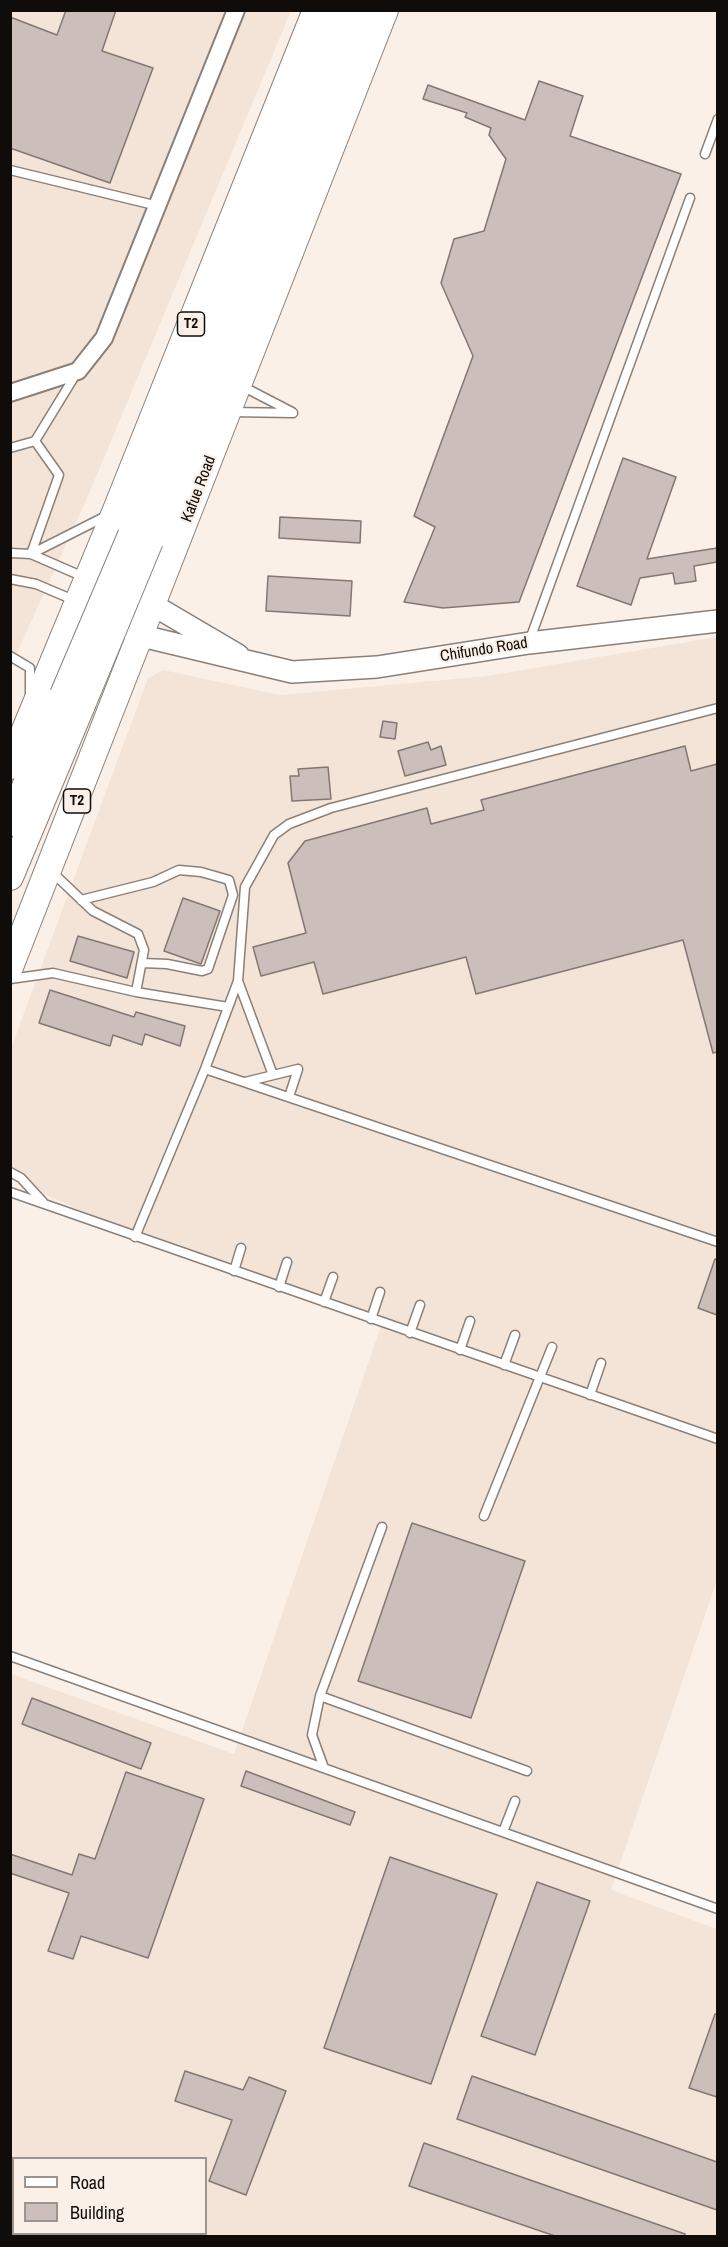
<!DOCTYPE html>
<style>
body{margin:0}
#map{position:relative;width:728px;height:2247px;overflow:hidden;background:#faf0e8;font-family:"Archivo Narrow",sans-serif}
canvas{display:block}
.frame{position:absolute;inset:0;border:12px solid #0f0c09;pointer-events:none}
.legend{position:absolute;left:12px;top:2157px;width:195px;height:78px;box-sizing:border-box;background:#faf0e8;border:2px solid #9c958f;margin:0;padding:8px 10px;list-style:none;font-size:18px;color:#0f0c09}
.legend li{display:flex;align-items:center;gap:12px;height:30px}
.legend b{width:30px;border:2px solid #9c958f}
</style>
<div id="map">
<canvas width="728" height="2247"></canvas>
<div class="frame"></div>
<ul class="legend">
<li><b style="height:8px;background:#fff"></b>Road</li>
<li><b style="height:16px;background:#cbbebb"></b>Building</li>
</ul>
</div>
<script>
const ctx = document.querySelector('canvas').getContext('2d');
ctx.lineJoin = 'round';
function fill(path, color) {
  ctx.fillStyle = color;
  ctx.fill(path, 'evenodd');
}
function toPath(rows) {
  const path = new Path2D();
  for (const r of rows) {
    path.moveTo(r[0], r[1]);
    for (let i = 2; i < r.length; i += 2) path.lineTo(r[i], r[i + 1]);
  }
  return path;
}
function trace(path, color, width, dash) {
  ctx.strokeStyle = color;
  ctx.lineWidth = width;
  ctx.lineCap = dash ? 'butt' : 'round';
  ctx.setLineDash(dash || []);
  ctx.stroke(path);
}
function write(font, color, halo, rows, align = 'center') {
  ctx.font = font + ' "Archivo Narrow",sans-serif';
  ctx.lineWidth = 4.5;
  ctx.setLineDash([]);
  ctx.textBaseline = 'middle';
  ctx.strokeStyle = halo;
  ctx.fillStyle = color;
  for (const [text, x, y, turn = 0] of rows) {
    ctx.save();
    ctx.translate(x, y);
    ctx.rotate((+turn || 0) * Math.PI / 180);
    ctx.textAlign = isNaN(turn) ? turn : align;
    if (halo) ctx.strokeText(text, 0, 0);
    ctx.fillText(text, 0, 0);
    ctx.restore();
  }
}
fill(toPath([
 [11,11,291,11,88,496,11,666],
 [717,637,717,1580,611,1890,717,1929,717,2236,11,2236,11,1674,234,1754,384,1317,115,1226,11,1179,10,1051,148,678,163,670,280,695,487,676],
 [14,2158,206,2158,206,2234,14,2234]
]), '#f4e4d7');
const building = toPath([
 [66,10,116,10,102,51,153,68,110,183,10,148,10,17,57,35,66,10],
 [539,81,583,96,570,136,681,174,519,602,443,608,404,602,435,527,414,516,473,356,441,283,454,239,484,231,506,159,489,135,491,128,465,117,467,113,423,99,428,85,525,120,539,81],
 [623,458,676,477,647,559,717,548,717,562,694,566,696,581,675,584,673,573,640,578,631,605,577,586,623,458],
 [280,517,361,521,360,543,279,538,280,517],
 [268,576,352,581,350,616,266,611,268,576],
 [383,721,397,723,395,739,380,737,383,721],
 [428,742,431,750,441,746,446,765,405,776,398,751,428,742],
 [685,746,691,771,717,764,717,1052,713,1053,683,940,476,994,466,957,323,994,314,962,261,976,253,947,306,933,288,863,305,841,427,808,431,824,484,810,481,800,685,746],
 [328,767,331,799,292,801,290,776,299,776,298,769,328,767],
 [183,898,220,911,201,964,164,951,183,898],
 [78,936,134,952,127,978,70,961,78,936],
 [50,990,134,1017,136,1012,185,1026,180,1046,145,1034,142,1045,113,1035,110,1046,39,1023,50,990],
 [715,1259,717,1260,717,1315,698,1308,715,1259],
 [412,1523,525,1561,471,1718,358,1681,412,1523],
 [32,1698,151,1743,141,1769,22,1724,32,1698],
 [246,1771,355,1812,350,1825,241,1786,246,1771],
 [126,1772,204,1799,148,1958,81,1936,73,1959,48,1951,69,1893,10,1873,10,1854,72,1875,79,1854,95,1859,126,1772],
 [390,1857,497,1894,431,2084,324,2048,390,1857],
 [537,1882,590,1901,535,2055,481,2036,537,1882],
 [715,2014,717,2014,717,2097,689,2088,715,2014],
 [185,2071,243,2090,249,2077,286,2091,246,2195,209,2181,232,2120,175,2101,185,2071],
 [472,2076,717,2162,717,2210,457,2119,472,2076],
 [424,2143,685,2234,685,2236,555,2236,409,2186,424,2143]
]);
fill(building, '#cbbebb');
trace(building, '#837774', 1.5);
const service = toPath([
 [705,154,718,119],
 [10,170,158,206],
 [240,385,292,412],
 [231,412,293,413],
 [10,448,35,441,76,374],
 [10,553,31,554,86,578],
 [31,554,59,475,35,441],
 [31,554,106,516],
 [10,579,36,584,76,601],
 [529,642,690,198],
 [10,656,30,668,30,694],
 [81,900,153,882,179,870,201,872,229,880,233,895,208,969,202,971,167,964,142,963],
 [10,979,53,973,136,992,144,950,138,934,93,911,52,872],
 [136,992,228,1007],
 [205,1069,718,1242],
 [273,1075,238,981,245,887,274,835,289,824,331,808,718,708],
 [245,1082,298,1069],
 [289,1097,298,1069],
 [10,1172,21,1178,43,1202],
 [10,1192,718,1439],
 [135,1237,205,1069,238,981],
 [234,1271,241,1248],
 [279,1287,287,1262],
 [324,1302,333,1277],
 [371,1319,380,1292],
 [410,1333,420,1305],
 [460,1350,470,1321],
 [504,1365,515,1335],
 [590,1395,601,1363],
 [484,1516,552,1347],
 [382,1527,320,1696,527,1771],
 [10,1656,718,1909],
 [320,1696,312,1735,324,1768],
 [503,1832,515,1801]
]);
const minor = toPath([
 [10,393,78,371,104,338,236,10]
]);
const tertiary = toPath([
 [112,589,153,605,238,655],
 [127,628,142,636,292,672,377,667,529,643,718,621]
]);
const primary = toPath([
 [131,535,340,10],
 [150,541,362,10],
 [10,766,116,510,316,10],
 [10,823,63,695],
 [10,877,82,705],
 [10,967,385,10]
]);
trace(service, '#898079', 11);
trace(minor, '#898079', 20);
trace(tertiary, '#898079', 24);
trace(primary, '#898079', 28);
trace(service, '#fff', 8);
trace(minor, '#fff', 16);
trace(tertiary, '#fff', 21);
trace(primary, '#fff', 26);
const primaryBridge = toPath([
 [63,695,131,535],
 [82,705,150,541]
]);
trace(primaryBridge, '#898079', 28, []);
trace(primaryBridge, '#fff', 26);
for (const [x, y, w] of [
 [191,324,27],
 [77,801,27]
]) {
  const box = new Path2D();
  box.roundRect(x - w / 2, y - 12, w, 24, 4.5);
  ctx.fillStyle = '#faf0e8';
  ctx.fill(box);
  trace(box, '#0f0c09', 1.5);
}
write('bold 15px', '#0f0c09', null, [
 ["T2",191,324],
 ["T2",77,801]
]);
write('16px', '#0f0c09', '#faf0e8', [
 ["Kafue Road",199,489,-69],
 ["Chifundo Road",484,650,-9]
]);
</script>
